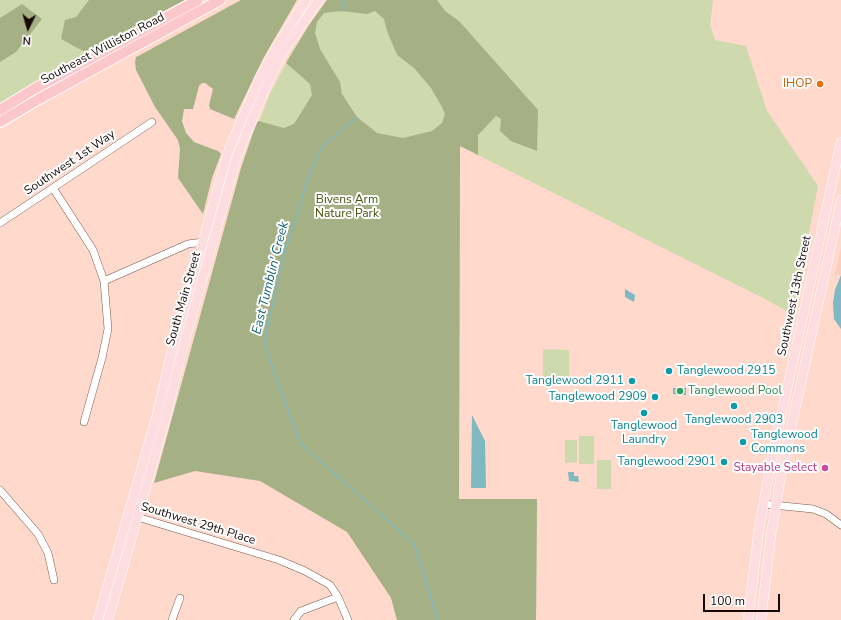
<!DOCTYPE html>
<style>
body{margin:0}
#map{position:relative;width:841px;height:620px;overflow:hidden;background:#ffd9cb;font-family:"Nunito Sans",sans-serif}
canvas{display:block}
.north{position:absolute;left:8px;top:8px;width:40px;height:40px;-webkit-text-stroke:3px #fff;paint-order:stroke;rotate:185deg;font-size:11px;font-weight:700;line-height:16px;text-align:center;color:#160a06}
.north::after{content:'';display:block;margin:auto;width:14px;height:18px;background:#160a06;clip-path:polygon(50% 0,100% 100%,50% 72%,0 100%)}
.scale{position:absolute;left:703px;top:594px;width:77px;height:18px;box-sizing:border-box;border:2px solid #160a06;border-top:0;padding-left:5px;font-size:12px;line-height:14px;white-space:nowrap;color:#160a06;-webkit-text-stroke:3px #fff;paint-order:stroke}
</style>
<div id="map">
<canvas width="841" height="620"></canvas>
<div class="north">N</div>
<div class="scale">100 m</div>
</div>
<script>
const ctx = document.querySelector('canvas').getContext('2d');
ctx.lineJoin = 'round';
function fill(path, color) {
  ctx.fillStyle = color;
  ctx.fill(path, 'evenodd');
}
function toPath(rows) {
  const path = new Path2D();
  for (const r of rows) {
    path.moveTo(r[0], r[1]);
    for (let i = 2; i < r.length; i += 2) path.lineTo(r[i], r[i + 1]);
  }
  return path;
}
function trace(path, color, width, dash) {
  ctx.strokeStyle = color;
  ctx.lineWidth = width;
  ctx.lineCap = dash ? 'butt' : 'round';
  ctx.setLineDash(dash || []);
  ctx.stroke(path);
}
function write(font, color, halo, rows, align = 'center') {
  ctx.font = font + ' "Nunito Sans",sans-serif';
  ctx.lineWidth = 4;
  ctx.setLineDash([]);
  ctx.textBaseline = 'middle';
  ctx.strokeStyle = halo;
  ctx.fillStyle = color;
  for (const [text, x, y, turn = 0] of rows) {
    ctx.save();
    ctx.translate(x, y);
    ctx.rotate((+turn || 0) * Math.PI / 180);
    ctx.textAlign = isNaN(turn) ? turn : align;
    if (halo) ctx.strokeText(text, 0, 0);
    ctx.fillText(text, 0, 0);
    ctx.restore();
  }
}
fill(toPath([
 [841,248,841,275,835,274]
]), '#facdbc');
fill(toPath([
 [0,0,183,0,61,67,0,103],
 [327,0,713,0,710,25,715,40,746,46,767,111,818,186,793,315,767,300,460,146,459,499,537,499,536,620,241,168,269,96,293,50],
 [543,349,569,350,569,378,543,377],
 [579,436,594,436,594,464,579,464],
 [565,440,577,440,577,462,565,463],
 [597,460,611,460,611,489,597,489]
]), '#ced9ad');
fill(toPath([
 [89,0,185,0,85,52,61,39,65,20,76,17],
 [241,0,297,0,264,57,234,119,210,109,209,105,213,89,205,83,202,83,199,86,193,109,184,109,182,121,186,133,194,142,218,151,221,154,212,178,203,214,178,178,180,149,178,140,155,107,136,70,135,62,136,57,140,55],
 [327,0,437,0,445,11,459,21,538,110,537,151,511,141,500,131,501,119,496,116,478,135,478,155,460,146,459,499,537,499,536,620,397,620,391,598,347,532,260,481,195,471,154,483,241,168,254,130,258,121,284,128,294,124,312,95,310,84,286,63,309,25],
 [341,11,367,14,375,11,384,19,387,31,397,55,414,68,431,88,442,107,445,114,442,123,432,131,403,138,377,133,357,117,342,94,340,82,320,49,315,33,317,22,324,13],
 [22,4,42,19,16,52,0,62,0,18]
]), '#a6b085');
fill(toPath([
 [841,275,841,329,834,319,833,303,835,290],
 [625,289,635,295,634,302,625,297],
 [673,388,686,388,686,395,673,394],
 [472,415,485,441,486,488,471,488],
 [568,472,574,472,574,476,578,476,579,482,569,481]
]), '#7fb8c1');
trace(toPath([
 [341,11,345,0],
 [357,117,323,146,311,170,283,257,264,344,300,443,414,544,438,620]
]), '#7fb8c1', 1.5);
const minor = toPath([
 [53,188,93,250,104,281,108,329,102,358,84,422],
 [0,223,152,122],
 [104,281,188,244,203,242],
 [0,490,38,534,48,553,54,580],
 [763,504,813,509,826,514,841,525],
 [134,516,279,560,305,571,330,585,338,597,348,620],
 [172,620,180,598],
 [294,620,301,611,338,597]
]);
const major = toPath([
 [98,620,157,415,171,355,228,152,259,79,277,46,306,0],
 [108,620,166,417,180,358,237,156,267,84,283,52,319,0],
 [748,620,758,536,770,467,841,142],
 [761,620,771,535,782,469,841,200]
]);
const highway = toPath([
 [0,110,34,89,198,0],
 [0,122,39,99,220,0]
]);
trace(minor, '#77574c', 8);
trace(major, '#fff', 10);
trace(highway, '#fff', 12);
trace(minor, '#fff', 7);
trace(major, '#fddde0', 9);
trace(highway, '#fbc7cb', 10);
for (const [x, y, r, color] of [
 [820,84,4,"#e8710a"],
 [669,371,4,"#0f9aa8"],
 [632,381,4,"#0f9aa8"],
 [680,391,4,"#2e9e5b"],
 [655,397,4,"#0f9aa8"],
 [734,406,4,"#0f9aa8"],
 [644,413,4,"#0f9aa8"],
 [743,442,4,"#0f9aa8"],
 [724,462,4,"#0f9aa8"],
 [825,468,4,"#d1479c"]
]) {
  const dot = new Path2D();
  dot.arc(x, y, r, 0, 2 * Math.PI);
  ctx.fillStyle = color;
  ctx.fill(dot);
  trace(dot, '#fff', 1.5);
}
write('12px', '#160a06', '#fff', [
 ["Southeast Williston Road",103,49,-28],
 ["Southwest 1st Way",70,163,-34],
 ["Southwest 13th Street",795,296,-78],
 ["South Main Street",184,299,-74],
 ["Southwest 29th Place",198,524,17]
]);
write('12px', '#c56008', '#fff', [
 ["IHOP",812,84]
], 'right');
write('12px', '#48530d', '#fff', [
 ["Bivens Arm",347,200],
 ["Nature Park",347,214]
]);
write('12px', '#0d838f', '#fff', [
 ["Tanglewood 2915",677,371,"left"],
 ["Tanglewood 2911",624,381],
 ["Tanglewood 2909",647,397],
 ["Tanglewood 2903",734,420,"center"],
 ["Tanglewood",644,426,"center"],
 ["Laundry",644,440,"center"],
 ["Tanglewood",751,435,"left"],
 ["Commons",751,449,"left"],
 ["Tanglewood 2901",716,462]
], 'right');
write('12px', '#27864d', '#fff', [
 ["Tanglewood Pool",688,391]
], 'left');
write('12px', '#b23c85', '#fff', [
 ["Stayable Select",817,468]
], 'right');
write('italic 13px', '#15636e', '#fff', [
 ["East Tumblin' Creek",271,278,-76]
]);
</script>
